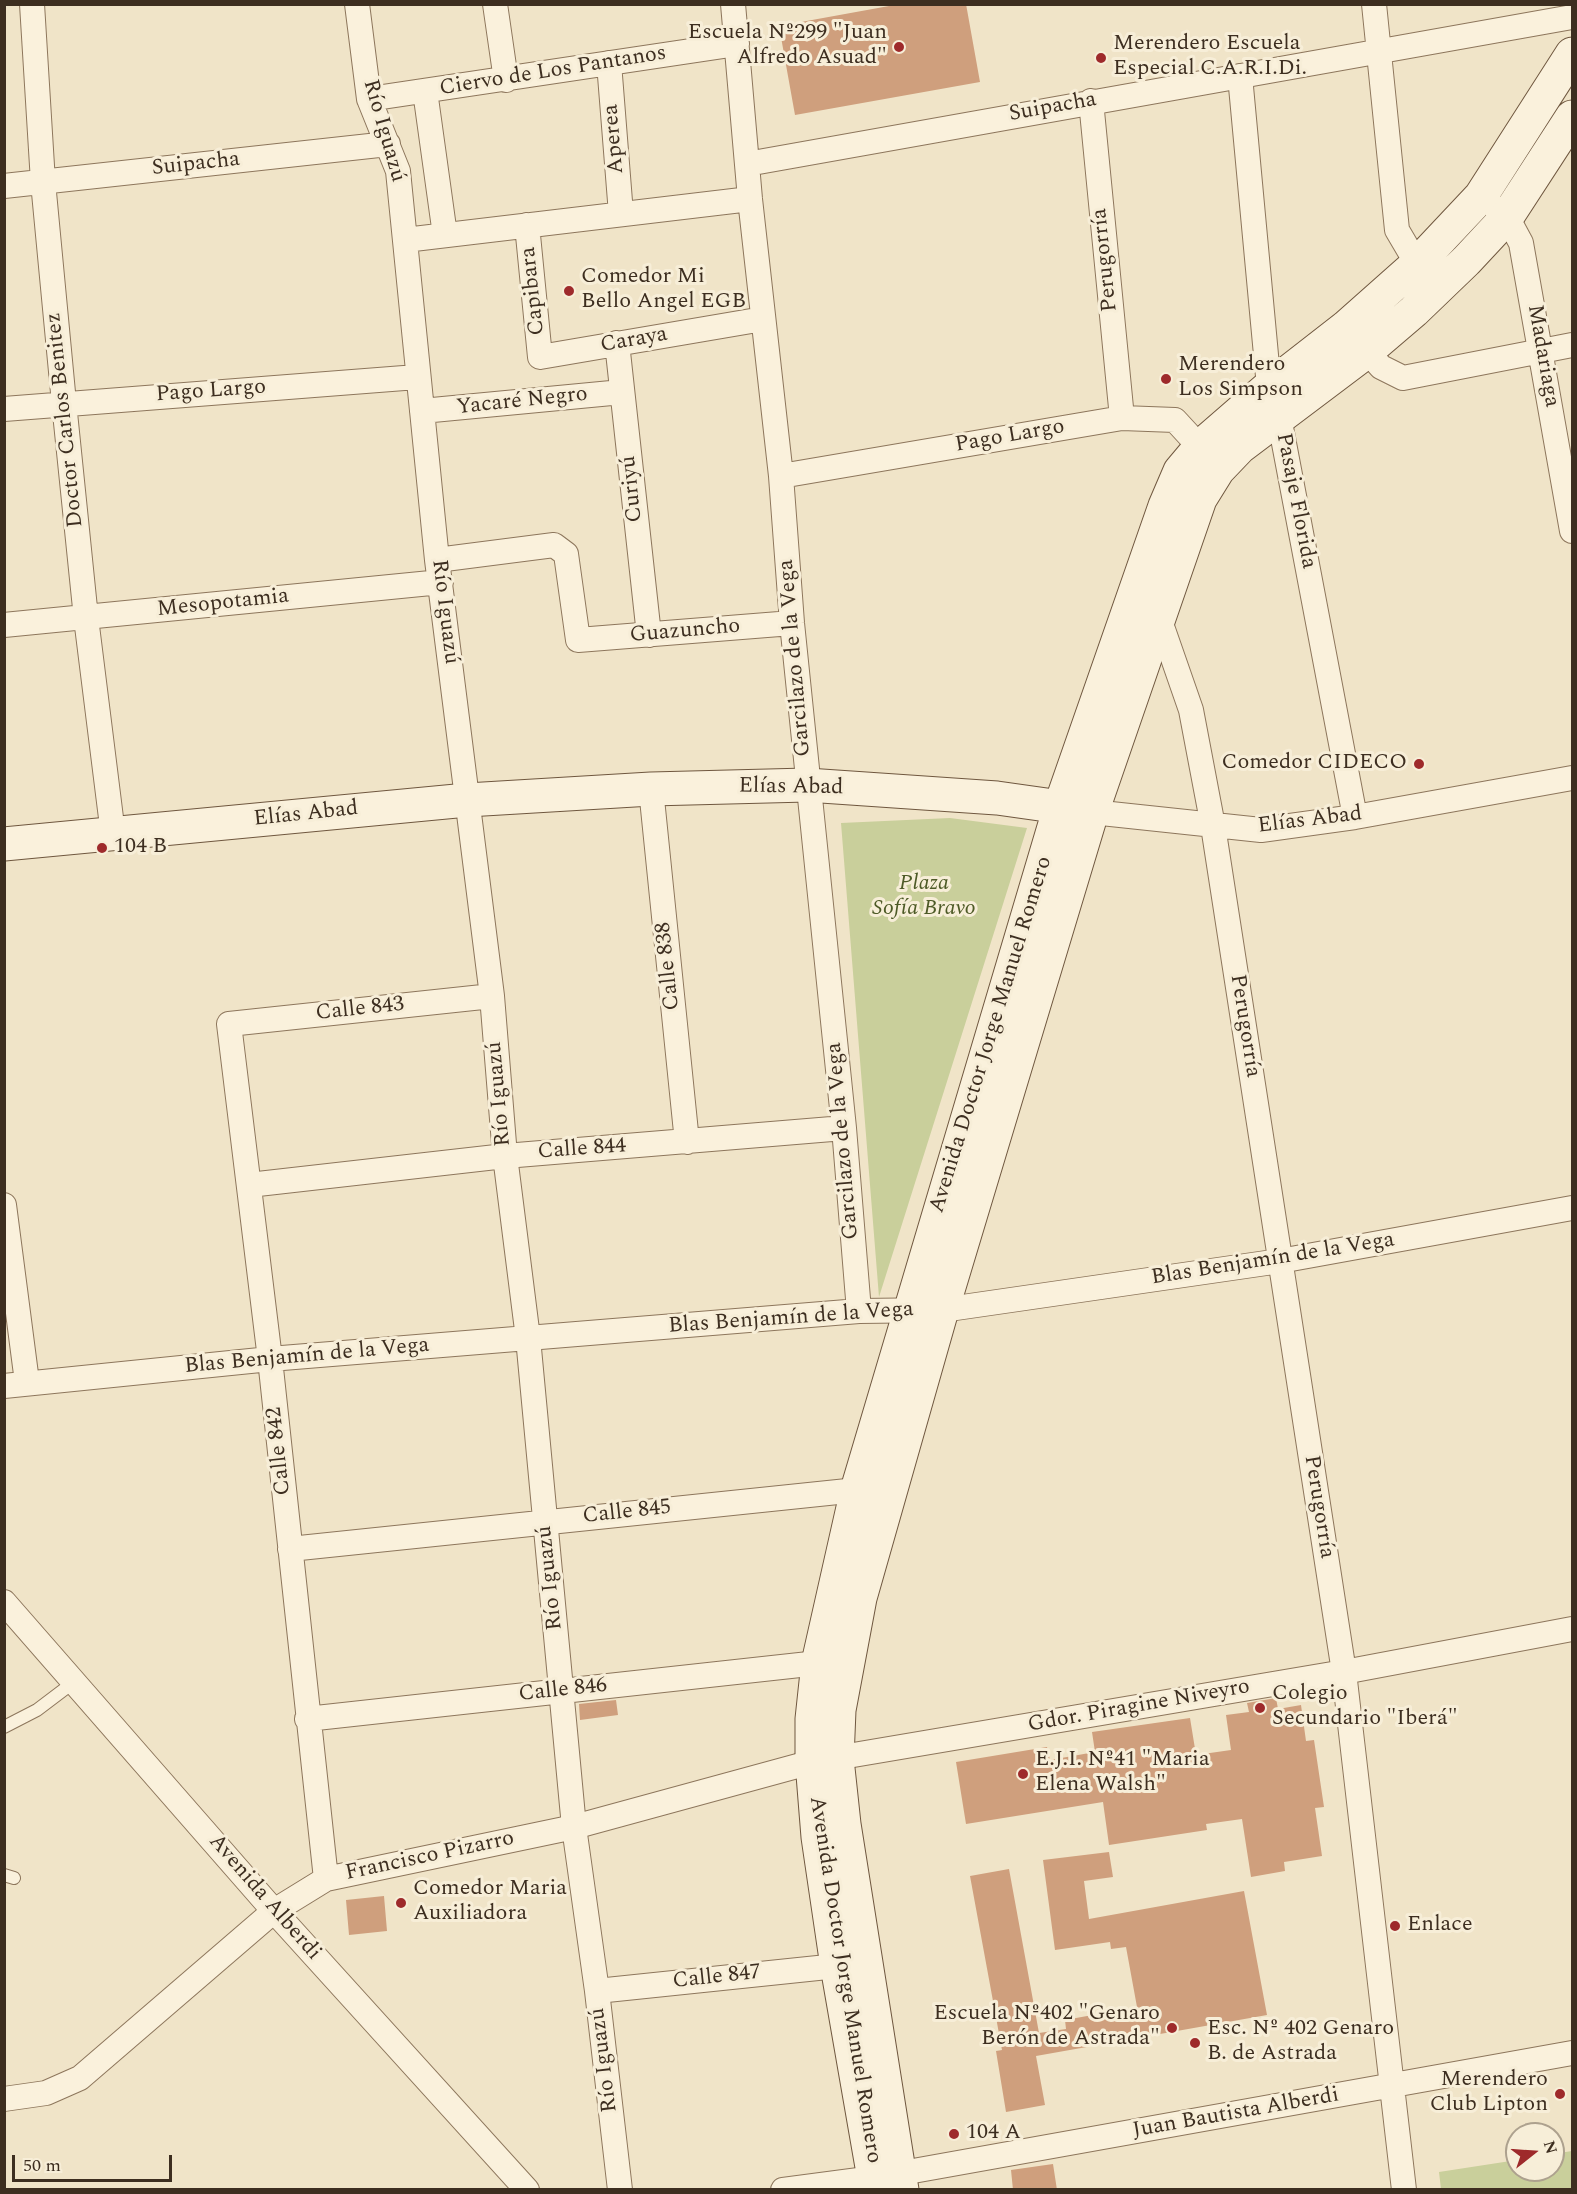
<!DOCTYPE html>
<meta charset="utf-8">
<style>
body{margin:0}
#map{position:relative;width:1577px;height:2194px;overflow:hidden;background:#f0e4c8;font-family:Spectral,serif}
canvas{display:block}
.frame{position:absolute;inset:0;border:6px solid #3d2e20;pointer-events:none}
.north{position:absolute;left:1505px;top:2122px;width:60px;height:60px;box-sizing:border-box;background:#f7eed8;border:2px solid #ada18e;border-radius:50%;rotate:73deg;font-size:16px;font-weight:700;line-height:24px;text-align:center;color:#3d2e20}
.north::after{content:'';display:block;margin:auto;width:21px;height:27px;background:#9e2a2b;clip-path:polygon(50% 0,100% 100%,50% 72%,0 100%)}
.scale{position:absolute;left:12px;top:2155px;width:160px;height:27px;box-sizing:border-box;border:3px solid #3d2e20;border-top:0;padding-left:8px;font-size:18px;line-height:21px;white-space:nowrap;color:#3d2e20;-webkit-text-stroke:4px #f7eed8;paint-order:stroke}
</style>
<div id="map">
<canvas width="1577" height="2194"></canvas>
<div class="frame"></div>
<div class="north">N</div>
<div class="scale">50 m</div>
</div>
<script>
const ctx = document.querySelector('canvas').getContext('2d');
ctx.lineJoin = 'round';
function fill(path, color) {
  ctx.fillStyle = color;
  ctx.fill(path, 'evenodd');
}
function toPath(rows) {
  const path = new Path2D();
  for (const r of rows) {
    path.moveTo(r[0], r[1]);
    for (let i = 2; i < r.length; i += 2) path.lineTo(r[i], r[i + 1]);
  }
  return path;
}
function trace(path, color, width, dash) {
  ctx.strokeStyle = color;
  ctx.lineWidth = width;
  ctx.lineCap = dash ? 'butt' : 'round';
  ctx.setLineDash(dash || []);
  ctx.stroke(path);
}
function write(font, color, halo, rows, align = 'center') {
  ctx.font = font + ' Spectral,serif';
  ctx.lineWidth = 6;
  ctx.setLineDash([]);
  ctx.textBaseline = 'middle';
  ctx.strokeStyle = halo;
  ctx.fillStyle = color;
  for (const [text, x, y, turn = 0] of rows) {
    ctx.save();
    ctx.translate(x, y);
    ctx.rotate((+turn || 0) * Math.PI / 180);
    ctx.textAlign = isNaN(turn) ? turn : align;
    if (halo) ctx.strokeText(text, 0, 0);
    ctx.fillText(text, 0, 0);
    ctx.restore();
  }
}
fill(toPath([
 [950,818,1027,828,879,1297,841,823],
 [1572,2151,1572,2189,1441,2189,1439,2172,1517,2160,1517,2170,1553,2170,1553,2154]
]), '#c9cf9b');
fill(toPath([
 [900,4,966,4,980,82,795,115,779,26],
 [1276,1698,1278,1709,1301,1705,1306,1741,1314,1740,1324,1807,1315,1808,1322,1856,1284,1862,1285,1871,1251,1877,1242,1819,1206,1824,1207,1830,1109,1845,1103,1802,966,1824,956,1762,1047,1747,1050,1760,1095,1752,1092,1732,1190,1718,1196,1755,1231,1750,1226,1715,1249,1712,1247,1703],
 [616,1700,618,1715,580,1720,579,1704],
 [1109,1852,1113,1877,1084,1881,1089,1919,1244,1891,1267,2015,1036,2056,1045,2105,1006,2112,996,2051,1002,2050,970,1876,1009,1869,1039,2033,1066,2029,1065,2020,1137,2007,1126,1947,1111,1949,1110,1942,1055,1950,1043,1860],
 [384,1896,387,1931,349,1935,346,1900],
 [1053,2164,1057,2190,1013,2190,1011,2170]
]), '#cf9f7d');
const lane = toPath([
 [4,1727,37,1710,74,1682],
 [4,1875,14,1878]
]);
const street = toPath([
 [32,4,43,182,64,403,86,618,113,834],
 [357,4,369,99,398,171,437,560,492,996,505,1156,528,1338,574,1827,597,1991,620,2190],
 [495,4,506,80],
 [733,4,750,199,781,476,792,623,844,1128,859,1311],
 [1374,4,1397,230,1417,264],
 [609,63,621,214],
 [1240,76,1269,387,1279,417,1355,817],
 [425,91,445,235],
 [369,99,737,44],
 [1091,101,1122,418],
 [747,164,1572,17],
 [4,186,388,144],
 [1496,208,1507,217,1521,243,1572,531],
 [527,225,540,357,763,319],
 [405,240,750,199],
 [1356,339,1381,367,1403,378,1572,345],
 [617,343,649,635],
 [4,409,417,377],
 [422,411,622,392],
 [781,476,1122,418,1175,420,1210,458],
 [437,560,554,545,566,554,578,640,792,623],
 [1159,618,1191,710,1213,826,1344,1672,1404,2190],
 [4,625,441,582],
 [651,789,687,1142],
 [1092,812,1261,830,1355,817,1572,778],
 [249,1185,505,1156,844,1128],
 [4,1205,27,1382],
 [4,1386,270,1359,859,1311,942,1310,1280,1261,1572,1208],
 [290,1549,857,1490],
 [4,1602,274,1911,527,2190],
 [307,1719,818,1663],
 [326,1879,270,1359,229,1024,492,996],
 [597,1991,837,1966],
 [4,2099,46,2093,80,2078,274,1911,326,1879,574,1827,812,1762,1344,1672,1572,1629],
 [783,2190,874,2178,1572,2053]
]);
const secondary = toPath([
 [4,844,467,800,651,789,807,785,997,798,1082,810],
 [876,2190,837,1966,818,1837,812,1762,812,1719,818,1663,857,1490,1060,807,1165,506,1180,471,1201,446,1269,387,1346,327,1417,264,1481,196,1572,54],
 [902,2190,844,1824,837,1759,839,1710,860,1598,942,1310,1092,812,1200,499,1218,470,1240,447,1366,352,1414,311,1466,261,1507,217,1572,117]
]);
trace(lane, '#8d765c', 14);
trace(street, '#8d765c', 26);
trace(secondary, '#6f573f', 35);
trace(lane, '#faf1dc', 12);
trace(street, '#faf1dc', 24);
trace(secondary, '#faf1dc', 33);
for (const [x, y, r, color] of [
 [899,47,6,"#9e2a2b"],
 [1101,58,6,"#9e2a2b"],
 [569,291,6,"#9e2a2b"],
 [1166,379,6,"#9e2a2b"],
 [1419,764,6,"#9e2a2b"],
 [102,848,6,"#9e2a2b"],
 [1260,1708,6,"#9e2a2b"],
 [1023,1774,6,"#9e2a2b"],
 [401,1903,6,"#9e2a2b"],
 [1395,1926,6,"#9e2a2b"],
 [1172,2028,6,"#9e2a2b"],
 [1195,2043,6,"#9e2a2b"],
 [1560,2094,6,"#9e2a2b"],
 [954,2134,6,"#9e2a2b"]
]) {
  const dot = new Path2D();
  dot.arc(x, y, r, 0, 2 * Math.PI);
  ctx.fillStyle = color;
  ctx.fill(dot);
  trace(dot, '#f7eed8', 2);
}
write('22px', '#3d2e20', '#f7eed8', [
 ["Escuela Nº299 \"Juan",887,34,"right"],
 ["Alfredo Asuad\"",887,59,"right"],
 ["Merendero Escuela",1113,45],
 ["Especial C.A.R.I.Di.",1113,70],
 ["Comedor Mi",581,278],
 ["Bello Angel EGB",581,303],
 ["Merendero",1178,366],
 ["Los Simpson",1178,391],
 ["Comedor CIDECO",1407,764,"right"],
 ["104 B",114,848],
 ["Colegio",1272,1695],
 ["Secundario \"Iberá\"",1272,1720],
 ["E.J.I. Nº41 \"Maria",1035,1761],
 ["Elena Walsh\"",1035,1786],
 ["Comedor Maria",413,1890],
 ["Auxiliadora",413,1915],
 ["Enlace",1407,1926],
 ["Escuela Nº402 \"Genaro",1160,2015,"right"],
 ["Berón de Astrada\"",1160,2040,"right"],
 ["Esc. Nº 402 Genaro",1207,2030],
 ["B. de Astrada",1207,2055],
 ["Merendero",1548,2081,"right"],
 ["Club Lipton",1548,2106,"right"],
 ["104 A",966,2134]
], 'left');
write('22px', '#3d2e20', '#f7eed8', [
 ["Ciervo de Los Pantanos",553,72,-9],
 ["Suipacha",1053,108,-10],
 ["Río Iguazú",383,131,74],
 ["Aperea",615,139,-95],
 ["Suipacha",196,165,-6],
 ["Perugorría",1106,260,-96],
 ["Capibara",534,291,-96],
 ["Caraya",634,341,-10],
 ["Madariaga",1542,356,80],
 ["Pago Largo",211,392,-4],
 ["Yacaré Negro",522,402,-6],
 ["Doctor Carlos Benitez",66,420,-96],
 ["Pago Largo",1010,437,-10],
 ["Curiyú",633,489,-96],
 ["Pasaje Florida",1295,501,79],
 ["Mesopotamia",223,604,-6],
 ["Río Iguazú",444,612,83],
 ["Guazuncho",685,632,-5],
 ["Garcilazo de la Vega",796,658,-95],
 ["Elías Abad",791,788,1],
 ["Elías Abad",306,815,-6],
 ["Elías Abad",1310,821,-7],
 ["Calle 838",669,966,-96],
 ["Calle 843",360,1010,-6],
 ["Perugorría",1244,1026,81],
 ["Avenida Doctor Jorge Manuel Romero",992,1035,-73],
 ["Río Iguazú",500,1094,-95],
 ["Garcilazo de la Vega",844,1141,-95],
 ["Calle 844",582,1150,-4],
 ["Blas Benjamín de la Vega",1273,1260,-9],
 ["Blas Benjamín de la Vega",791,1319,-4],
 ["Blas Benjamín de la Vega",307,1357,-5],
 ["Calle 842",280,1451,-96],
 ["Perugorría",1318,1507,81],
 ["Calle 845",627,1513,-6],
 ["Río Iguazú",551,1578,-96],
 ["Calle 846",563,1691,-6],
 ["Gdor. Piragine Niveyro",1139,1707,-10],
 ["Francisco Pizarro",430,1857,-12],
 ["Avenida Alberdi",264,1898,49],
 ["Calle 847",717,1978,-6],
 ["Avenida Doctor Jorge Manuel Romero",844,1980,81],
 ["Río Iguazú",605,2060,-97],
 ["Juan Bautista Alberdi",1236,2114,-10]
]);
write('italic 22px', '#4d5a26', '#f7eed8', [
 ["Plaza",924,885],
 ["Sofía Bravo",924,910]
]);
</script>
